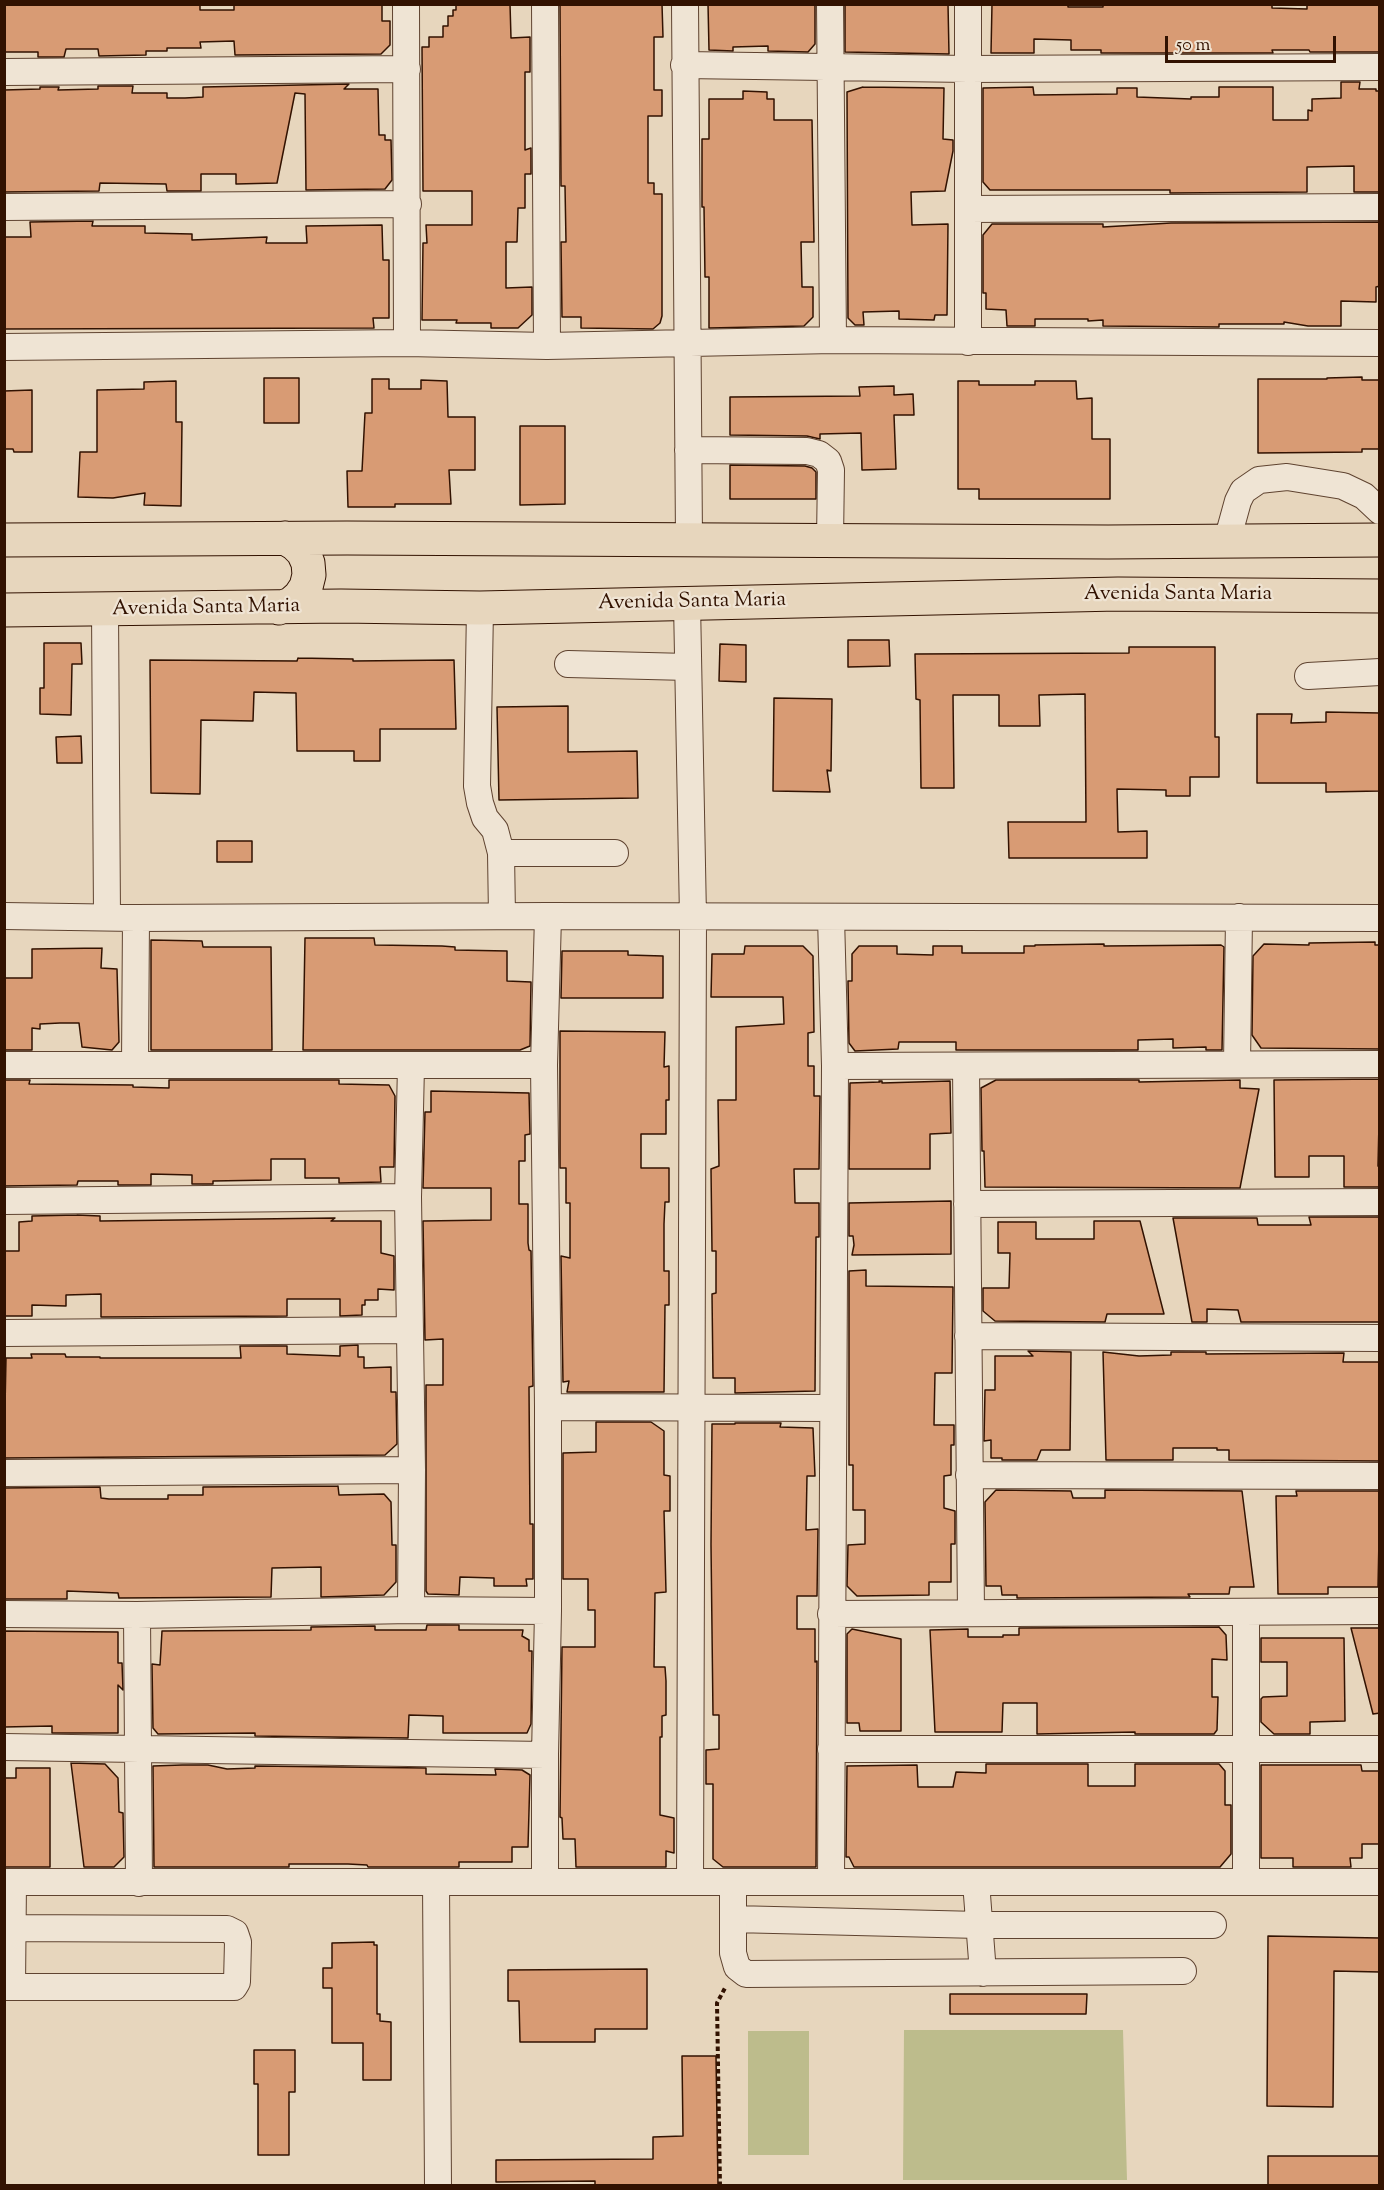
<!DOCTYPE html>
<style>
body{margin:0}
#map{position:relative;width:1384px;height:2190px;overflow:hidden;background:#e7d6bd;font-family:"Sorts Mill Goudy",serif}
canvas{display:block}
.frame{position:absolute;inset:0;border:6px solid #321201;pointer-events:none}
.scale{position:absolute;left:1165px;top:36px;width:171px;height:27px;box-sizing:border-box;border:3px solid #321201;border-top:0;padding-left:8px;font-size:18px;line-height:21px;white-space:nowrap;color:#321201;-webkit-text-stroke:4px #efe4d4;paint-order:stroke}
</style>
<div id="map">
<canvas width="1384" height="2190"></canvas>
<div class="frame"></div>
<div class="scale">50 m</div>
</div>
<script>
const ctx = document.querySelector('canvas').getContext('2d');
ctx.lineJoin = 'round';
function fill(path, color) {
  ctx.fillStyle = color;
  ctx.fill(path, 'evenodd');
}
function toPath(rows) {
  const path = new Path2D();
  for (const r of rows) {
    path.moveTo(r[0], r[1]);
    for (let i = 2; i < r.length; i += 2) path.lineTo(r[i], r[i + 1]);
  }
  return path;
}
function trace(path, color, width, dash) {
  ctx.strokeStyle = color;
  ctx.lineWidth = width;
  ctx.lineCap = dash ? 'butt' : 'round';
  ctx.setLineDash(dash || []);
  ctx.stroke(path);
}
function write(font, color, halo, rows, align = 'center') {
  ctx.font = font + ' "Sorts Mill Goudy",serif';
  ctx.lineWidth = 4.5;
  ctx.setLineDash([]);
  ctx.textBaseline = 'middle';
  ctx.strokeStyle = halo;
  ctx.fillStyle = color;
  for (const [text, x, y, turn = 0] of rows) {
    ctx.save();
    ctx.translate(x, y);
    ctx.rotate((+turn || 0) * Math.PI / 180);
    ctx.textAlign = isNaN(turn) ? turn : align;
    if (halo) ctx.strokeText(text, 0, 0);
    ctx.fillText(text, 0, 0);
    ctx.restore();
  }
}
fill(toPath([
 [904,2030,1123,2030,1127,2180,903,2180],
 [748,2031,809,2031,809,2155,748,2155]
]), '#bdbc8c');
const building = toPath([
 [4,4,200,4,200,10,234,10,234,4,382,4,382,21,390,21,390,45,381,54,235,55,234,41,200,42,201,48,167,48,167,51,146,51,146,55,99,56,98,49,66,49,64,57,38,57,38,52,4,52,4,4],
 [456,4,510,4,511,38,530,37,530,72,525,72,525,150,531,148,531,174,525,174,525,208,518,208,517,242,506,242,506,288,532,287,532,315,518,328,491,328,491,323,456,323,457,320,422,320,423,243,427,243,426,225,472,225,472,191,423,191,422,47,429,47,429,37,443,37,443,26,448,26,448,16,453,16,453,10,456,10,456,4],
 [560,4,662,4,663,37,654,37,654,90,662,90,662,116,648,116,648,183,654,183,654,194,662,194,662,316,660,323,653,329,581,328,581,317,562,317,561,242,566,242,565,186,561,186,560,4],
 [708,4,815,4,815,44,808,52,768,51,768,46,733,47,733,51,709,50,708,4],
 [845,4,948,4,949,54,845,52,845,4],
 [992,4,1068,4,1068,7,1103,7,1103,4,1272,4,1272,8,1307,9,1307,4,1380,4,1380,52,1310,52,1309,50,1272,50,1273,53,1101,53,1101,50,1071,50,1071,40,1034,39,1034,53,991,53,992,4],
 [1341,82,1360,82,1359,89,1376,89,1376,91,1380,91,1380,192,1354,192,1354,166,1307,167,1307,192,1170,193,1170,190,990,190,983,182,983,88,1033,87,1034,95,1117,94,1117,88,1137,88,1137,97,1191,99,1191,97,1219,97,1219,87,1273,87,1273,120,1308,120,1308,110,1312,111,1312,99,1341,98,1341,82],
 [349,84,344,89,378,89,379,135,385,135,385,140,391,140,392,180,385,189,306,190,305,94,295,93,277,183,236,184,236,174,201,174,201,191,167,191,166,184,100,183,99,191,4,192,4,90,40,89,40,87,59,87,58,90,98,89,98,86,133,86,132,93,167,93,167,98,185,98,203,97,203,87,349,84],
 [863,87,944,88,943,139,953,140,953,151,945,191,911,192,912,225,948,224,947,315,935,315,934,320,899,319,899,311,863,312,864,325,855,325,848,318,847,92,863,87],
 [743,91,767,92,767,99,774,99,774,120,812,120,814,242,801,242,802,287,813,287,813,317,804,326,709,328,709,277,705,277,704,207,702,207,702,139,709,139,709,99,743,99,743,91],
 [93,221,92,226,145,226,145,233,192,234,192,240,267,237,266,243,307,243,306,226,382,225,383,260,389,260,389,318,373,318,374,328,4,329,4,237,31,237,30,222,93,221],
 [1380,222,1380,286,1376,287,1376,302,1341,301,1341,326,1308,326,1284,322,1284,324,1219,324,1219,327,1103,326,1103,320,1088,321,1088,319,1035,319,1035,326,1007,326,1006,310,986,309,986,293,983,293,983,235,992,224,1103,224,1103,227,1171,223,1380,222],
 [1362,377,1362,380,1380,380,1380,449,1362,449,1362,452,1258,453,1258,379,1327,379,1327,378,1362,377],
 [264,378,299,378,299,423,264,423,264,378],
 [372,379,389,379,389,389,421,389,421,380,447,381,448,417,475,417,475,470,449,470,451,504,395,504,395,507,348,507,347,471,362,471,365,413,372,413,372,379],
 [176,381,176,422,182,422,181,506,144,505,145,493,113,498,78,497,80,452,97,452,97,390,144,389,144,382,176,381],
 [958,381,979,381,979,385,1035,385,1035,381,1076,381,1077,399,1092,398,1092,439,1110,439,1110,499,979,499,979,489,958,489,958,381],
 [894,386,894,395,913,394,914,415,894,415,896,469,862,470,861,433,820,434,820,439,807,436,730,435,730,397,860,396,859,387,894,386],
 [32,390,32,452,14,452,13,449,4,449,4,391,32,390],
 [520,426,565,426,565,504,520,505,520,426],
 [730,465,805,466,812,468,816,472,816,499,730,499,730,465],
 [848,640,889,640,890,666,848,667,848,640],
 [44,643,81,643,82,664,72,664,71,715,40,714,40,688,44,688,44,643],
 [720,644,746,645,746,682,719,681,720,644],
 [1129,647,1215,647,1215,737,1219,737,1219,777,1190,777,1190,796,1166,796,1166,790,1117,789,1118,832,1147,831,1147,858,1009,858,1008,822,1086,822,1085,694,1039,695,1040,726,999,726,999,695,953,695,954,788,921,788,920,700,916,699,915,654,1129,653,1129,647],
 [298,658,353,659,353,661,454,660,456,729,380,729,380,761,354,761,354,751,297,751,296,693,254,692,253,721,201,720,200,794,151,793,150,660,297,661,298,658],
 [774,698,832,699,831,771,827,770,830,792,773,791,774,698],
 [568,706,568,752,637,751,638,798,499,800,497,707,568,706],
 [1326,712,1380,713,1380,791,1326,792,1326,783,1257,783,1257,714,1292,714,1291,723,1326,722,1326,712],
 [81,736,82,763,57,763,56,737,81,736],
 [217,841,252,841,252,862,217,862,217,841],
 [305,938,374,938,375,945,442,946,455,947,455,950,507,951,507,981,531,982,530,1046,520,1050,303,1050,305,938],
 [151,940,202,941,203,947,271,947,272,1050,151,1050,151,940],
 [1375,942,1375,945,1380,945,1380,1049,1261,1048,1252,1035,1253,956,1264,944,1309,945,1309,943,1375,942],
 [1104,944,1104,946,1221,945,1224,947,1222,1050,1206,1050,1206,1047,1173,1048,1173,1039,1138,1040,1138,1050,956,1050,956,1042,899,1042,898,1049,855,1051,849,1043,848,981,852,981,852,954,859,946,897,946,897,954,933,955,933,946,962,946,962,953,1024,953,1024,946,1035,946,1035,945,1104,944],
 [745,946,803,946,813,956,814,1032,808,1033,808,1066,814,1066,814,1096,820,1096,819,1169,794,1169,795,1203,819,1203,819,1237,816,1237,815,1391,735,1393,735,1378,713,1378,712,1294,716,1293,716,1251,712,1251,711,1169,719,1166,718,1100,736,1100,736,1027,784,1024,783,997,711,997,712,954,744,954,745,946],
 [102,948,101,968,117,969,119,1042,112,1050,82,1047,79,1023,60,1023,40,1024,40,1029,32,1028,32,1050,4,1050,4,978,32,978,32,949,102,948],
 [562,951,628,951,628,955,663,956,663,998,561,998,562,951],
 [560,1031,665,1032,664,1067,669,1066,669,1100,666,1100,666,1134,641,1134,641,1168,669,1168,669,1202,665,1202,664,1224,664,1271,669,1271,669,1305,665,1305,664,1392,567,1392,569,1381,563,1382,561,1256,570,1258,570,1203,566,1203,566,1168,560,1168,560,1031],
 [1380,1079,1378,1166,1380,1167,1380,1187,1344,1187,1344,1156,1309,1156,1309,1177,1275,1177,1274,1080,1380,1079],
 [4,1080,30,1080,29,1084,133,1085,133,1087,169,1088,169,1080,339,1080,339,1084,389,1085,395,1096,394,1167,380,1167,381,1182,339,1183,339,1178,305,1178,305,1159,271,1159,271,1180,213,1181,213,1184,192,1184,192,1175,151,1174,151,1185,118,1185,118,1181,78,1181,77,1185,4,1186,4,1080],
 [996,1080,1139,1080,1139,1082,1240,1080,1240,1088,1259,1089,1240,1188,985,1187,984,1151,982,1151,981,1088,996,1080],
 [879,1081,882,1081,882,1083,950,1081,951,1133,930,1134,930,1169,849,1169,850,1083,880,1082,879,1081],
 [431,1091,529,1093,530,1134,525,1135,525,1161,519,1161,519,1204,528,1204,528,1243,529,1250,531,1251,533,1386,529,1387,530,1524,533,1524,533,1579,526,1579,527,1586,494,1586,494,1578,460,1577,459,1595,428,1594,426,1591,426,1385,443,1385,443,1339,425,1340,423,1221,491,1220,491,1188,423,1188,425,1112,431,1112,431,1091],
 [951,1201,951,1254,852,1255,854,1245,853,1236,849,1236,849,1203,951,1201],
 [77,1215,100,1216,100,1221,335,1218,331,1221,381,1221,381,1253,394,1256,394,1290,378,1289,378,1300,365,1300,365,1305,362,1305,362,1315,340,1316,340,1299,287,1299,287,1316,101,1317,101,1294,66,1295,66,1306,32,1305,32,1316,4,1316,4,1251,19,1251,19,1222,32,1221,32,1216,77,1215],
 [1309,1217,1380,1217,1380,1322,1241,1322,1238,1310,1207,1309,1207,1322,1192,1322,1173,1218,1257,1218,1258,1225,1311,1225,1309,1217],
 [1094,1221,1140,1221,1164,1314,1107,1314,1105,1322,995,1321,983,1311,983,1288,1009,1288,1010,1253,998,1253,998,1222,1036,1222,1036,1239,1094,1239,1094,1221],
 [866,1270,866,1286,953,1287,952,1373,935,1373,934,1425,954,1425,954,1445,951,1445,951,1475,944,1476,944,1508,955,1511,955,1544,951,1544,951,1582,929,1582,929,1595,857,1596,847,1586,848,1545,865,1544,865,1510,853,1510,853,1465,849,1465,849,1271,866,1270],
 [358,1345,358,1357,364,1357,364,1368,391,1367,391,1392,396,1392,397,1444,385,1455,4,1458,6,1358,32,1358,31,1354,65,1354,66,1357,100,1357,100,1358,241,1358,240,1346,287,1346,287,1354,340,1356,340,1346,358,1345],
 [1028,1351,1071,1352,1070,1450,1041,1450,1037,1460,1002,1460,1002,1458,991,1458,991,1440,984,1441,985,1390,995,1390,995,1356,1033,1356,1028,1351],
 [1103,1352,1139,1356,1171,1355,1171,1352,1206,1352,1206,1354,1344,1353,1343,1362,1378,1362,1380,1363,1380,1461,1229,1460,1229,1450,1217,1450,1217,1448,1173,1448,1173,1460,1106,1460,1103,1352],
 [596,1422,651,1422,664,1431,664,1475,670,1476,670,1511,664,1511,666,1592,655,1593,654,1667,665,1667,666,1681,666,1715,662,1716,662,1737,660,1737,660,1815,674,1818,674,1853,666,1851,666,1867,576,1867,575,1839,563,1839,562,1818,560,1817,562,1647,595,1647,595,1610,588,1610,588,1579,563,1579,563,1453,596,1452,596,1422],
 [735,1423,781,1423,780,1427,813,1428,815,1476,807,1476,806,1530,818,1529,817,1596,797,1596,797,1629,815,1629,815,1662,817,1661,816,1867,723,1867,713,1859,713,1784,706,1784,706,1750,719,1749,719,1715,713,1715,711,1545,712,1424,735,1424,735,1423],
 [338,1486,339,1495,384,1494,391,1502,392,1545,396,1545,396,1582,384,1595,321,1597,321,1567,272,1568,271,1597,119,1598,118,1593,67,1591,67,1599,4,1599,4,1488,100,1487,101,1498,109,1499,168,1499,168,1495,203,1495,203,1487,338,1486],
 [996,1490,1071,1491,1073,1498,1105,1498,1105,1490,1242,1491,1254,1587,1230,1587,1229,1594,1188,1594,1190,1597,1017,1598,1017,1595,1002,1595,1001,1586,986,1586,985,1502,996,1490],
 [1296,1491,1380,1491,1378,1587,1328,1587,1328,1594,1278,1594,1276,1496,1297,1496,1296,1491],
 [427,1625,459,1625,459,1630,523,1630,522,1636,529,1640,529,1651,532,1651,531,1724,527,1733,443,1733,443,1716,409,1715,408,1738,255,1736,255,1733,158,1734,153,1728,152,1664,160,1665,162,1631,311,1630,311,1627,375,1626,375,1630,426,1630,427,1625],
 [1219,1627,1226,1635,1227,1660,1212,1659,1212,1697,1218,1697,1217,1730,1214,1734,1135,1734,1135,1732,1037,1734,1037,1703,1003,1703,1002,1732,935,1732,930,1630,968,1629,968,1637,1003,1637,1003,1635,1019,1635,1019,1628,1219,1627],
 [1351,1628,1380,1628,1380,1713,1373,1714,1351,1628],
 [852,1629,901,1639,901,1731,860,1731,859,1723,847,1723,847,1634,852,1629],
 [4,1631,118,1632,118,1663,122,1663,123,1690,118,1685,118,1733,52,1733,52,1726,4,1727,4,1631],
 [1261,1638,1344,1638,1345,1721,1310,1722,1310,1734,1274,1734,1261,1722,1261,1699,1263,1697,1287,1696,1287,1662,1261,1662,1261,1638],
 [71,1763,105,1764,118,1778,119,1812,123,1813,124,1857,114,1867,84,1867,71,1763],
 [986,1764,1088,1764,1088,1786,1135,1786,1135,1764,1219,1764,1225,1771,1225,1805,1231,1805,1231,1854,1220,1867,854,1867,849,1857,846,1857,847,1766,917,1765,918,1787,953,1787,956,1772,986,1773,986,1764],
 [182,1765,208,1765,227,1769,255,1768,255,1766,426,1768,426,1774,496,1775,495,1769,522,1770,530,1775,528,1847,512,1847,512,1862,459,1862,459,1867,368,1867,367,1865,348,1864,289,1864,289,1867,154,1867,153,1766,182,1765],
 [1261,1765,1361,1765,1362,1771,1379,1771,1380,1844,1362,1844,1362,1858,1350,1858,1351,1867,1293,1867,1293,1858,1261,1858,1261,1765],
 [16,1768,50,1768,50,1867,4,1867,5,1778,16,1778,16,1768],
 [1268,1936,1380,1938,1380,1972,1334,1971,1333,2107,1267,2106,1268,1936],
 [374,1942,374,1945,377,1945,377,2014,380,2014,380,2021,391,2022,391,2080,363,2080,363,2043,332,2043,332,1988,323,1988,323,1968,332,1968,332,1943,374,1942],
 [647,1969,647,2029,595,2029,595,2042,520,2042,519,2001,508,2001,508,1970,647,1969],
 [950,1994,1087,1994,1086,2014,950,2014,950,1994],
 [254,2050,295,2050,295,2092,289,2092,289,2155,258,2155,258,2084,254,2084,254,2050],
 [682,2056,716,2056,718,2186,595,2186,595,2181,496,2182,496,2160,653,2159,653,2137,683,2136,682,2056],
 [1268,2156,1380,2156,1380,2186,1268,2186,1268,2156]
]);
fill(building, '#d89b74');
trace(building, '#321201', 1.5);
const minor = toPath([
 [406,4,407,343],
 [545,4,547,346],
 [685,4,689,540],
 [830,4,833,340],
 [684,65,968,69,1380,67],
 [4,72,407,69],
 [4,207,408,204],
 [968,209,1380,207],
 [968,342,968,4],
 [4,347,407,343,547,346,833,340,1380,343],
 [688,450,807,451,819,454,828,461,831,470,830,540],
 [1227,541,1238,501,1243,491,1259,480,1287,477,1343,486,1364,496,1380,511],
 [687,603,693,917,690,1882],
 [480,608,477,786,480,803,485,818,495,830,501,853,502,916],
 [105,610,107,916],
 [568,664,688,667],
 [1308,676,1380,672],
 [501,853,615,853],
 [4,916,136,918,548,916,1380,918],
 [831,917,835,1066,831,1882],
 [135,1064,136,918],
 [1237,1064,1239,917],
 [4,1065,544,1065],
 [835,1066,1380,1064],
 [966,1066,971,1613],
 [4,1201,408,1197],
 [967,1204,1380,1202],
 [4,1333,409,1330],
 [968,1336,1380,1338],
 [548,1407,832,1408],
 [4,1473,412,1470],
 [969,1475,1380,1476],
 [411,1610,412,1470,408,1197,411,1066],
 [4,1614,137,1615,411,1610,548,1611],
 [831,1614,1380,1611],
 [137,1615,139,1883],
 [4,1747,545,1755],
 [831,1749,1380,1749],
 [545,1881,545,1755,548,1611,548,1407,544,1065,548,916],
 [4,1882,1380,1882],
 [436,1882,438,2186],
 [733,1882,733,1953,737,1967,746,1974,1183,1971],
 [976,1882,983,1973],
 [1246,1882,1246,1612],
 [733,1919,979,1925,1213,1925],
 [4,1928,227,1929,235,1933,238,1942,237,1982,234,1987,4,1987],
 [12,1987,13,1882]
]);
const major = toPath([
 [4,540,347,538,1108,542,1380,540],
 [279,608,291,604,300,596,306,587,309,575,308,563,303,552,295,544,285,538],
 [4,610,341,606,480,608,1118,594,1380,596]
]);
trace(minor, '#5f4330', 28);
trace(major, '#321201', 35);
trace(toPath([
 [720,2186,717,2003,725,1988]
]), '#321201', 4, [4.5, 3]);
trace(minor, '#efe4d4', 26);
trace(major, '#e7d6bd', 33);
write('21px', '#321201', '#efe4d4', [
 ["Avenida Santa Maria",1178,595],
 ["Avenida Santa Maria",692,603,-1],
 ["Avenida Santa Maria",206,609,-1]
]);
</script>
